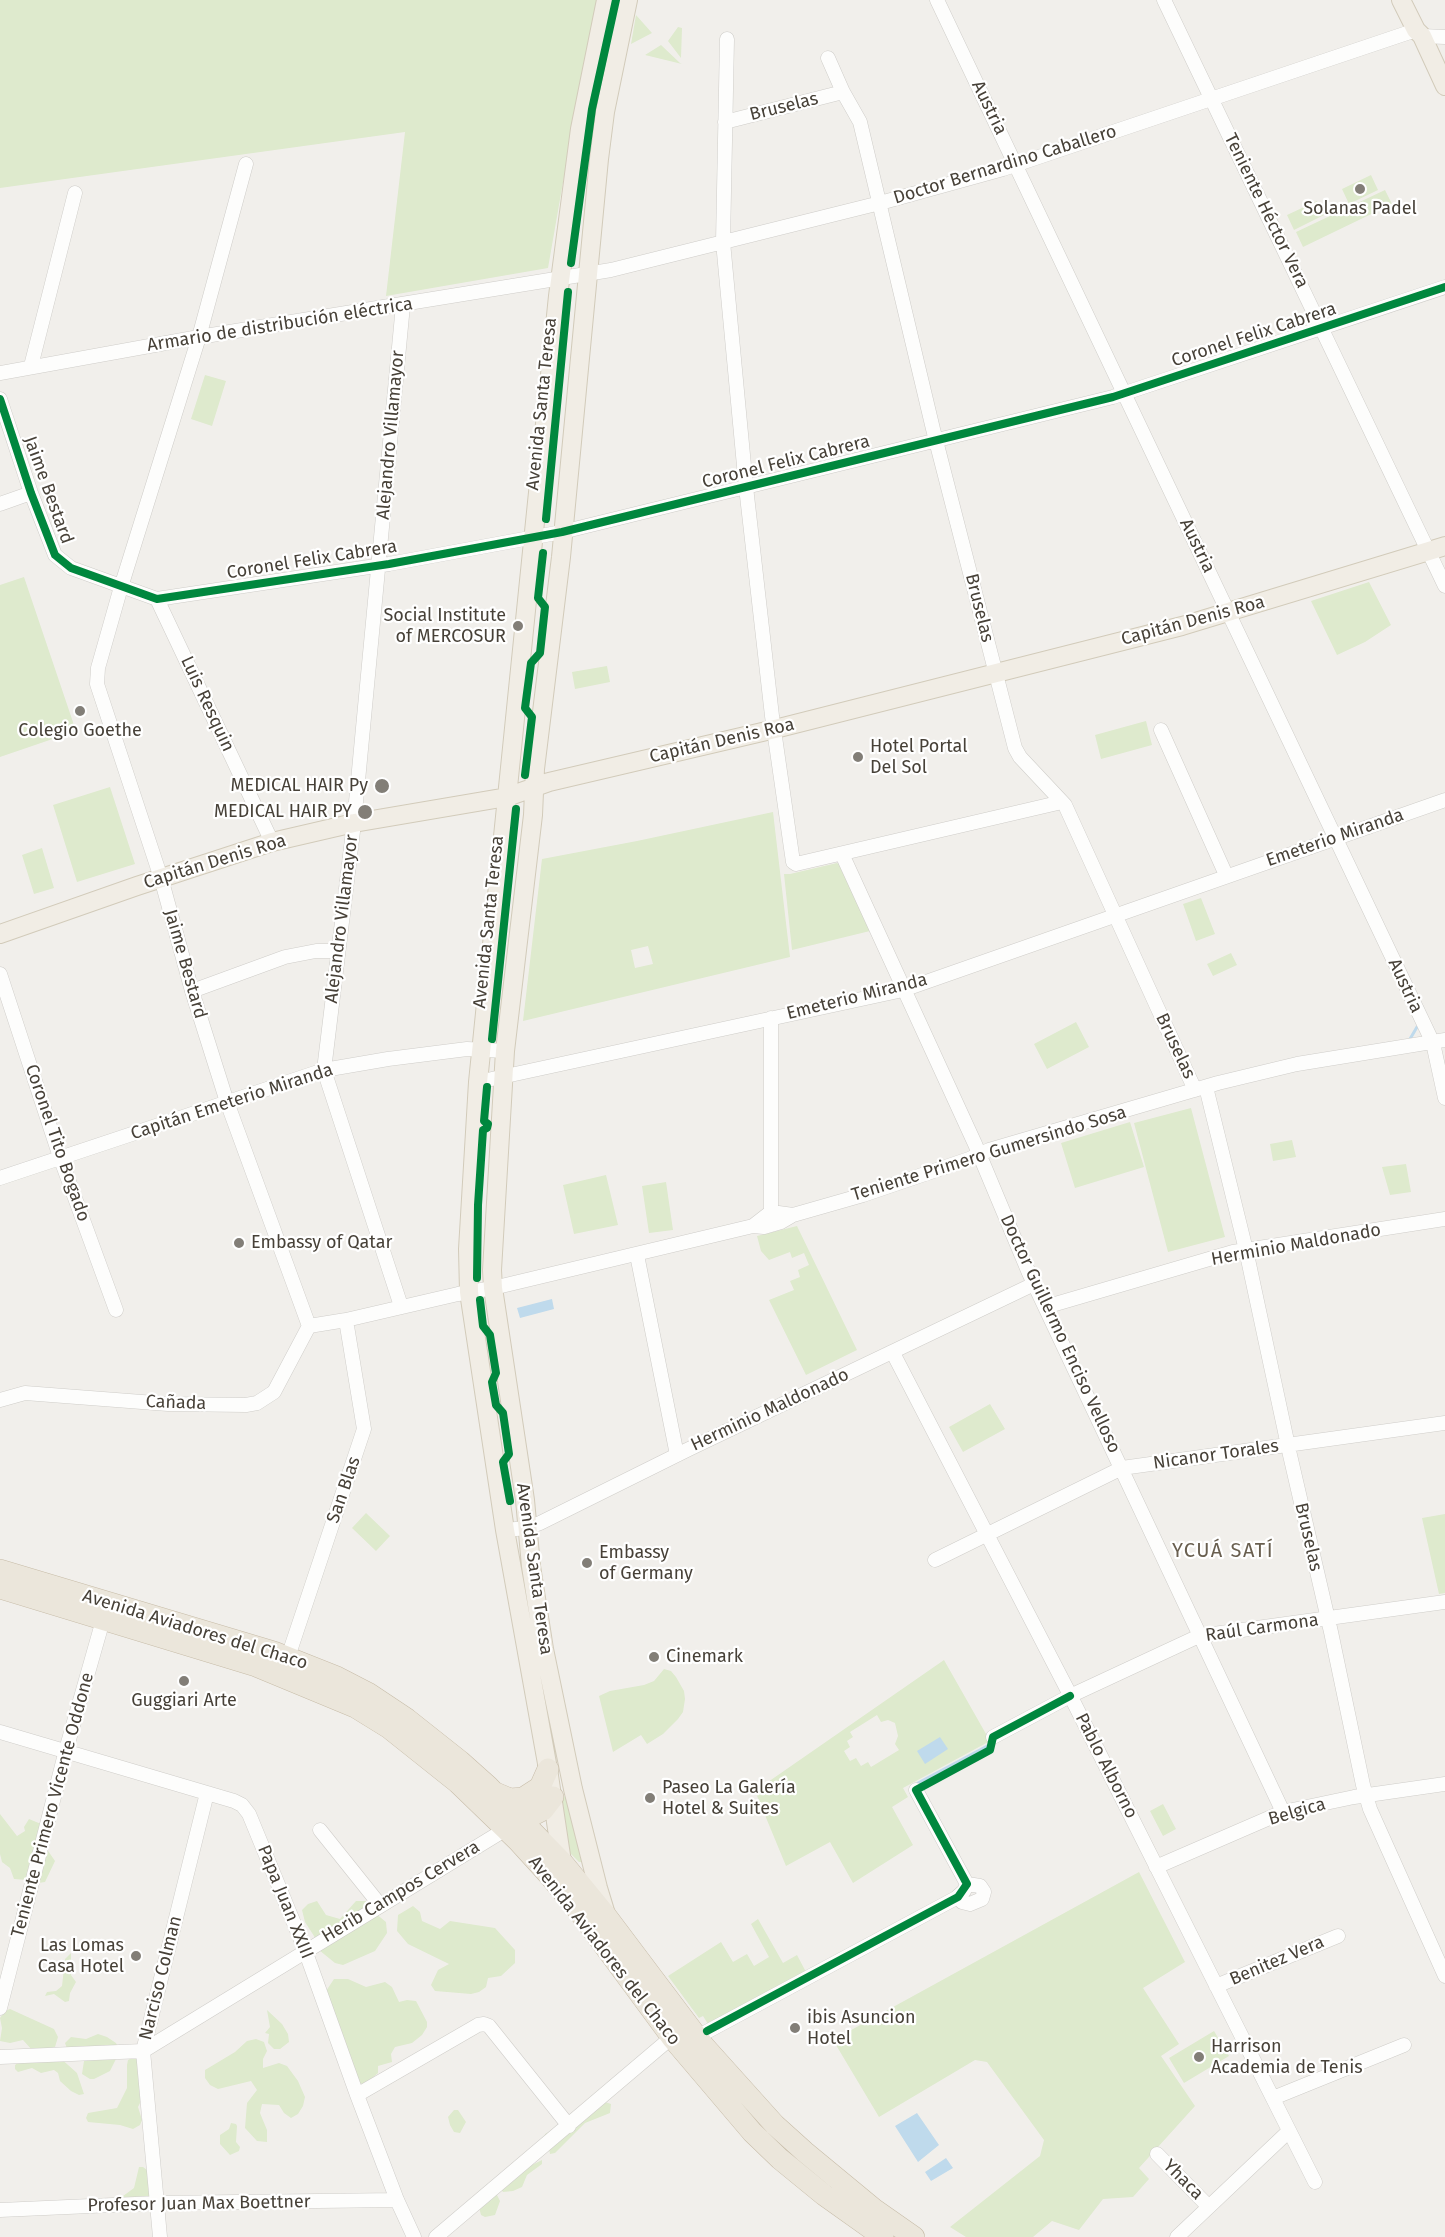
<!DOCTYPE html>
<meta charset="utf-8">
<style>
body{margin:0}
canvas{display:block;background:#f1efeb}
</style>
<canvas width="1445" height="2237"></canvas>
<script>
const ctx = document.querySelector('canvas').getContext('2d');
ctx.lineJoin = 'round';
function fill(path, color) {
  ctx.fillStyle = color;
  ctx.fill(path, 'evenodd');
}
function toPath(rows) {
  const path = new Path2D();
  for (const r of rows) {
    path.moveTo(r[0], r[1]);
    for (let i = 2; i < r.length; i += 2) path.lineTo(r[i], r[i + 1]);
  }
  return path;
}
function trace(path, color, width, dash) {
  ctx.strokeStyle = color;
  ctx.lineWidth = width;
  ctx.lineCap = dash ? 'butt' : 'round';
  ctx.setLineDash(dash || []);
  ctx.stroke(path);
}
function write(font, color, halo, rows, align = 'center') {
  ctx.font = font + ' "Fira Sans",sans-serif';
  ctx.lineWidth = 4.5;
  ctx.setLineDash([]);
  ctx.textBaseline = 'middle';
  ctx.strokeStyle = halo;
  ctx.fillStyle = color;
  for (const [text, x, y, turn = 0] of rows) {
    ctx.save();
    ctx.translate(x, y);
    ctx.rotate((+turn || 0) * Math.PI / 180);
    ctx.textAlign = isNaN(turn) ? turn : align;
    if (halo) ctx.strokeText(text, 0, 0);
    ctx.fillText(text, 0, 0);
    ctx.restore();
  }
}
fill(toPath([
 [0,0,597,0,580,85,548,268,386,296,405,132,0,188],
 [636,15,652,33,631,44],
 [678,27,682,28,681,58,668,41],
 [661,45,680,63,682,64,645,55],
 [1371,175,1378,190,1349,204,1342,189],
 [1385,190,1392,204,1303,247,1296,232],
 [1317,201,1324,215,1294,230,1287,215],
 [205,375,226,381,212,426,191,419],
 [24,577,76,731,0,757,0,585],
 [1369,582,1391,625,1365,642,1337,655,1311,601],
 [607,666,610,682,575,689,572,672],
 [1146,721,1152,745,1101,759,1095,735],
 [110,787,135,864,77,882,53,805],
 [773,812,790,957,523,1021,542,859,637,841],
 [648,946,653,964,635,968,631,950],
 [42,848,54,888,34,894,22,855],
 [837,863,840,865,870,931,792,950,784,874,790,874],
 [1201,898,1215,934,1196,941,1183,904],
 [1231,953,1237,965,1213,976,1207,964],
 [1076,1022,1089,1047,1047,1069,1034,1044],
 [1191,1108,1225,1237,1168,1252,1134,1123],
 [1130,1122,1144,1167,1075,1188,1061,1143],
 [1292,1140,1296,1157,1273,1161,1270,1144],
 [1406,1164,1411,1192,1390,1195,1382,1167],
 [606,1175,618,1225,574,1234,563,1185],
 [666,1182,673,1230,649,1233,642,1186],
 [797,1226,857,1350,806,1375,769,1300,794,1290,790,1281,800,1277,798,1270,809,1265,804,1253,792,1258,790,1252,769,1260,761,1251,757,1236],
 [990,1404,1005,1429,963,1452,949,1427],
 [366,1513,390,1536,376,1551,352,1528],
 [1445,1514,1445,1593,1439,1594,1422,1518],
 [944,1660,990,1741,903,1788,908,1797,892,1807,913,1845,853,1883,830,1842,786,1866,755,1791],
 [877,1715,881,1722,888,1720,895,1723,898,1736,895,1744,899,1750,871,1767,868,1762,861,1766,856,1758,850,1761,844,1751,850,1747,847,1741,853,1737,850,1732],
 [664,1669,671,1671,676,1677,684,1691,685,1699,683,1712,678,1719,663,1734,647,1744,641,1735,613,1752,599,1696,610,1691,644,1685,654,1681],
 [566,1796,582,1862,579,1862,570,1853,562,1797],
 [1163,1804,1176,1829,1163,1836,1150,1811],
 [0,1814,17,1836,25,1831,24,1827,29,1819,41,1824,42,1842,55,1861,45,1882,31,1884,27,1880,14,1879,10,1868,2,1862,0,1854],
 [1139,1872,1185,1962,1143,1988,1179,2044,1161,2056,1195,2106,1139,2168,1149,2179,1133,2197,1103,2199,1079,2230,1052,2221,1033,2237,966,2237,950,2227,1040,2156,1044,2140,987,2062,975,2060,879,2117,833,2040],
 [317,1901,326,1915,340,1919,356,1901,366,1901,375,1913,386,1922,387,1933,375,1951,343,1965,335,1963,319,1950,314,1936,305,1922,302,1910,308,1904],
 [413,1906,420,1912,422,1921,440,1929,450,1921,495,1928,515,1950,515,1963,501,1976,488,1978,486,1987,479,1992,471,1994,435,1991,431,1985,438,1970,449,1964,408,1944,397,1931,398,1915],
 [758,1919,783,1963,797,1955,806,1972,708,2024,703,2016,699,2018,668,1976,721,1942,733,1962,747,1954,754,1966,769,1957,751,1924],
 [71,1953,71,1975,76,1982,70,1993,69,2001,65,2002,54,1994,45,1996,47,1992,56,1991,62,1986,65,1959],
 [334,1979,348,1979,366,1987,385,1982,392,1987,399,2002,407,2000,416,2001,427,2022,427,2027,422,2035,412,2043,395,2047,391,2054,392,2062,378,2066,378,2073,364,2085,356,2081,322,1997],
 [10,2009,54,2029,58,2037,55,2047,41,2052,32,2050,23,2040,10,2043,0,2041,2,2028,0,2018,5,2011],
 [267,2010,282,2024,288,2034,289,2042,280,2049,274,2049,268,2043,269,2034,265,2033,270,2027],
 [1214,2031,1229,2056,1184,2083,1169,2058],
 [98,2034,107,2037,116,2043,120,2051,110,2071,94,2079,90,2079,82,2074,84,2061,81,2058,69,2054,65,2043,71,2037,86,2039],
 [256,2039,264,2042,267,2051,263,2059,263,2068,279,2063,287,2066,298,2081,305,2097,303,2106,298,2114,291,2118,284,2113,279,2105,262,2104,260,2113,267,2130,267,2142,257,2141,245,2128,247,2103,257,2090,251,2081,218,2089,210,2085,205,2078,205,2070,235,2052,247,2041],
 [58,2056,77,2073,84,2094,79,2095,71,2091,60,2081,58,2073,54,2070,41,2073,32,2068,18,2072,15,2069,15,2065,19,2062],
 [132,2058,136,2058,138,2061,142,2099,138,2107,142,2120,140,2125,133,2129,120,2125,88,2122,86,2118,88,2113,117,2108,127,2088,127,2065,128,2060],
 [602,2101,611,2104,610,2113,585,2123,555,2153,550,2154,549,2149,543,2143,545,2134],
 [454,2110,458,2110,466,2122,460,2133,454,2132,450,2125,448,2117],
 [231,2123,236,2124,237,2126,236,2142,240,2147,239,2151,230,2155,220,2144,220,2135,229,2129],
 [542,2160,542,2164,527,2175,522,2187,513,2191,503,2192,501,2189,526,2168],
 [139,2167,143,2167,147,2170,151,2198,119,2199,134,2188],
 [496,2193,500,2201,495,2215,485,2217,481,2215,478,2203]
]), '#deeacd');
fill(toPath([
 [552,1299,554,1309,520,1318,517,1308],
 [940,1737,948,1749,925,1764,917,1751],
 [917,2113,939,2145,918,2162,895,2126],
 [946,2158,953,2168,931,2181,925,2172]
]), '#bfdaec');
trace(toPath([
 [1410,1039,1417,1027],
 [918,1783,991,1744]
]), '#bfdaec', 3);
const minor = toPath([
 [937,0,1433,1043,1445,1098],
 [1164,0,1445,586],
 [1422,36,1445,37],
 [727,39,723,242,746,487,772,716,793,862,796,864,1062,802],
 [828,58,843,92,860,122,933,429,1015,748,1020,757,1065,805,1195,1090],
 [725,122,843,92],
 [246,164,199,337,121,587,98,668,97,684,161,878,192,991,227,1102,309,1326],
 [31,366,75,193],
 [0,373,199,337,611,270,880,203,1003,169,1416,30],
 [0,399,31,493,55,555,71,568,157,599,389,564,562,532,1113,397,1445,287],
 [0,504,31,493],
 [157,599,272,842],
 [1161,730,1226,875],
 [842,854,975,1144,1029,1273,1283,1812],
 [0,974,60,1157,116,1310],
 [192,991,285,957,316,951,338,951],
 [771,1018,771,1212],
 [478,1082,903,990,1445,800],
 [1206,1087,1246,1250,1290,1455,1331,1632,1363,1785,1370,1809,1445,1976],
 [0,1178,324,1070,388,1059,467,1049,505,1051],
 [753,1226,764,1227,781,1222,793,1215,863,1195,969,1159,989,1150,1218,1083,1297,1064,1445,1040],
 [637,1255,677,1455],
 [401,1306,324,1070,354,823,403,305],
 [1045,1307,1233,1252,1445,1219],
 [309,1326,346,1320,458,1294,493,1288,753,1226,771,1212,793,1215],
 [893,1353,1067,1689,1315,2182],
 [0,1400,25,1393,168,1404,246,1405,257,1403,274,1392,309,1326],
 [505,1530,527,1528,540,1523,689,1449,1034,1284],
 [935,1560,1122,1468,1445,1423],
 [288,1657,364,1429,346,1320],
 [0,1732,234,1801,242,1805,249,1814,305,1950,357,2095,397,2200,414,2237],
 [993,1737,1070,1696,1199,1636,1445,1602],
 [320,1830,380,1905],
 [1156,1867,1283,1812,1354,1797,1445,1784],
 [958,1897,962,1902,970,1904,982,1899,984,1892,980,1886,967,1884],
 [1216,1986,1338,1936],
 [0,2008,66,1750,105,1613],
 [697,2037,956,1898,964,1891,967,1884,916,1790],
 [0,2057,143,2051,506,1829],
 [357,2095,478,2025,484,2024,489,2026,569,2126],
 [1273,2098,1404,2045],
 [1157,2154,1208,2206],
 [0,2210,158,2203,397,2200],
 [160,2237,143,2051,207,1793],
 [436,2237,672,2037,673,2030],
 [1177,2237,1289,2131]
]);
const major = toPath([
 [1401,0,1416,30,1422,36,1445,86],
 [0,934,137,886,272,842,354,823,507,797,549,782,775,729,1182,626,1445,546],
 [562,1862,548,1769,505,1530,469,1292,468,1249,478,1082,558,296,580,129,606,0],
 [605,1911,598,1888,573,1789,544,1649,531,1566,525,1500,493,1288,492,1270,505,1051,533,815,535,769,561,557,599,159,605,112,628,0]
]);
const highway = toPath([
 [0,1570,274,1652,337,1677,368,1693,407,1719,460,1761,488,1786,562,1862,607,1917,704,2046,775,2125,805,2152,874,2209,914,2237],
 [0,1588,256,1666,355,1707,389,1728,458,1783,518,1841,548,1874,578,1910,673,2039,752,2132,780,2159,824,2195,883,2237],
 [496,1793,510,1799,523,1798,540,1787,548,1769],
 [512,1826,543,1810,553,1797]
]);
trace(minor, '#cfcdc9', 15);
trace(major, '#d2cbba', 20);
trace(highway, '#c7bca8', 22);
trace(minor, '#fdfdfc', 14);
trace(major, '#f1ede5', 18);
trace(highway, '#ebe6db', 21);
trace(toPath([
 [571,263,592,109,616,0],
 [0,399,31,493,55,555,71,568,157,599,389,564,562,532,1113,397,1445,287],
 [546,519,568,292],
 [525,775,532,717,525,708,531,663,540,653,545,607,538,598,543,553],
 [492,1039,516,809],
 [477,1278,478,1205,483,1130,487,1128,488,1124,484,1121,487,1087],
 [480,1300,483,1326,490,1335,496,1373,492,1382,496,1405,503,1413,509,1454,503,1462,510,1501],
 [707,2031,958,1897,967,1884,916,1790,990,1750,993,1737,1070,1696]
]), '#00873e', 8);
for (const [x, y, r, color] of [
 [1360,189,6,"#827e77"],
 [518,626,6,"#827e77"],
 [80,711,6,"#827e77"],
 [858,757,6,"#827e77"],
 [382,786,8,"#827e77"],
 [365,812,8,"#827e77"],
 [239,1243,6,"#827e77"],
 [587,1563,6,"#827e77"],
 [654,1657,6,"#827e77"],
 [184,1681,6,"#827e77"],
 [650,1798,6,"#827e77"],
 [136,1956,6,"#827e77"],
 [795,2028,6,"#827e77"],
 [1199,2057,6,"#827e77"]
]) {
  const dot = new Path2D();
  dot.arc(x, y, r, 0, 2 * Math.PI);
  ctx.fillStyle = color;
  ctx.fill(dot);
  trace(dot, '#fff', 2);
}
write('18px', '#474138', '#fff', [
 ["Bruselas",784,107,-14],
 ["Austria",989,108,64],
 ["Doctor Bernardino Caballero",1005,165,-17],
 ["Teniente Héctor Vera",1266,211,64],
 ["Armario de distribución eléctrica",280,325,-9],
 ["Coronel Felix Cabrera",1254,335,-18],
 ["Avenida Santa Teresa",542,404,-84],
 ["Alejandro Villamayor",391,435,-85],
 ["Coronel Felix Cabrera",786,462,-14],
 ["Jaime Bestard",48,490,70],
 ["Austria",1197,546,64],
 ["Coronel Felix Cabrera",312,560,-9],
 ["Bruselas",979,608,76],
 ["Capitán Denis Roa",1193,621,-15],
 ["Luis Resquin",207,704,65],
 ["Capitán Denis Roa",722,741,-13],
 ["Emeterio Miranda",1335,838,-19],
 ["Capitán Denis Roa",215,862,-17],
 ["Alejandro Villamayor",342,919,-83],
 ["Avenida Santa Teresa",489,922,-84],
 ["Jaime Bestard",185,964,74],
 ["Austria",1405,986,65],
 ["Emeterio Miranda",857,997,-14],
 ["Bruselas",1175,1046,65],
 ["Capitán Emeterio Miranda",232,1102,-18],
 ["Coronel Tito Bogado",57,1143,71],
 ["Teniente Primero Gumersindo Sosa",989,1154,-17],
 ["Herminio Maldonado",1296,1245,-10],
 ["Doctor Guillermo Enciso Velloso",1060,1334,65],
 ["Cañada",176,1403,2],
 ["Herminio Maldonado",770,1410,-25],
 ["Nicanor Torales",1216,1455,-8],
 ["San Blas",344,1490,-71],
 ["Bruselas",1308,1537,77],
 ["Avenida Santa Teresa",534,1569,82],
 ["Raúl Carmona",1262,1628,-8],
 ["Avenida Aviadores del Chaco",195,1630,17],
 ["Pablo Alborno",1106,1766,63],
 ["Teniente Primero Vicente Oddone",53,1805,-75],
 ["Belgica",1297,1812,-16],
 ["Herib Campos Cervera",401,1892,-31],
 ["Papa Juan XXIII",285,1902,68],
 ["Avenida Aviadores del Chaco",604,1951,52],
 ["Benitez Vera",1277,1961,-23],
 ["Narciso Colman",161,1978,-76],
 ["Yhaca",1183,2180,45],
 ["Profesor Juan Max Boettner",199,2204,-1]
]);
write('18px', '#474138', '#fff', [
 ["Solanas Padel",1360,209,"center"],
 ["Social Institute",506,616,"right"],
 ["of MERCOSUR",506,637,"right"],
 ["Colegio Goethe",80,731,"center"],
 ["Hotel Portal",870,747],
 ["Del Sol",870,768],
 ["MEDICAL HAIR Py",368,786,"right"],
 ["MEDICAL HAIR PY",352,812,"right"],
 ["Embassy of Qatar",251,1243],
 ["Embassy",599,1553],
 ["of Germany",599,1574],
 ["Cinemark",666,1657],
 ["Guggiari Arte",184,1701,"center"],
 ["Paseo La Galería",662,1788],
 ["Hotel & Suites",662,1809],
 ["Las Lomas",124,1946,"right"],
 ["Casa Hotel",124,1967,"right"],
 ["ibis Asuncion",807,2018],
 ["Hotel",807,2039],
 ["Harrison",1211,2047],
 ["Academia de Tenis",1211,2068]
], 'left');
ctx.letterSpacing = '1.5px';
write('20px', '#695f4f', '#fff', [
 ["YCUÁ SATÍ",1223,1551]
]);
ctx.letterSpacing = '0px';
</script>
